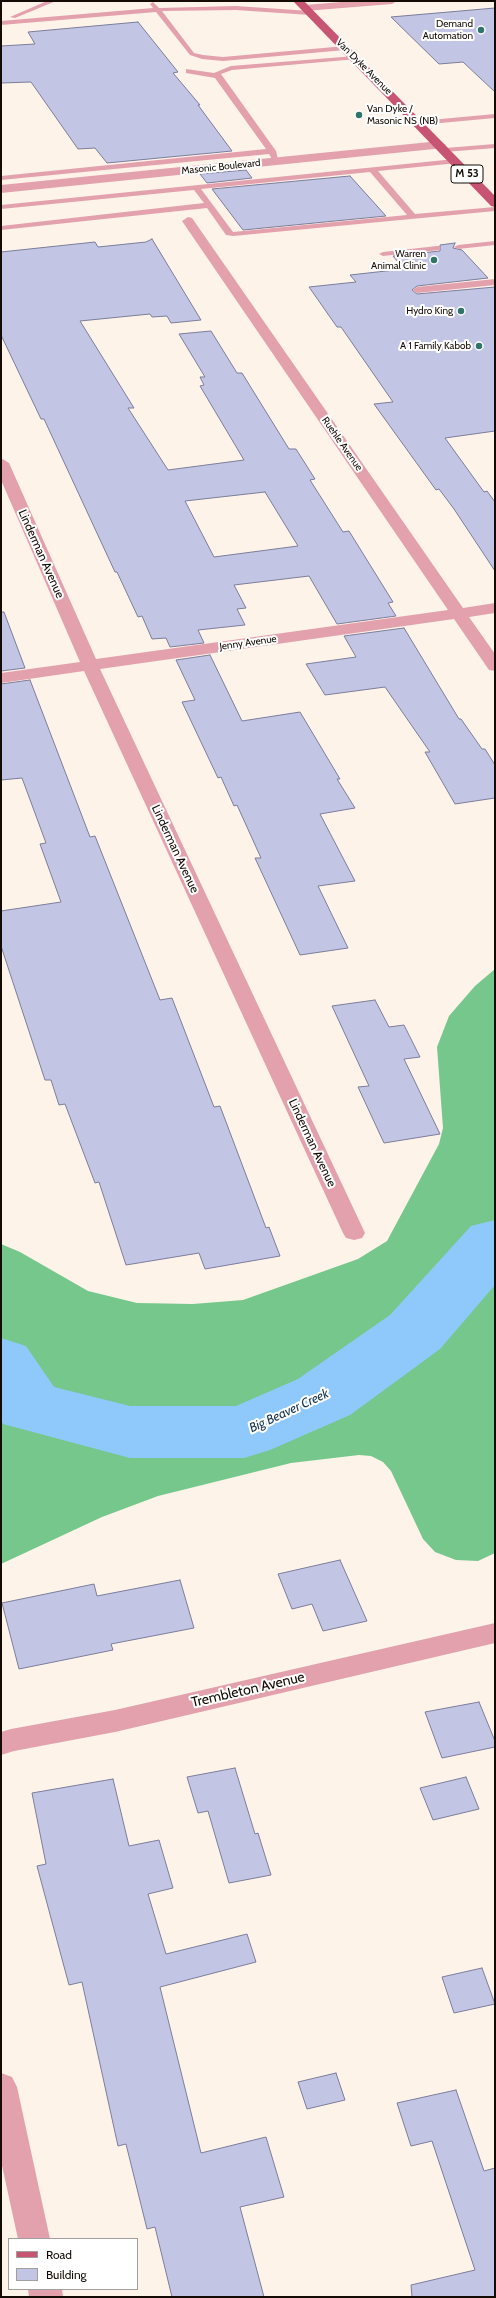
<!DOCTYPE html>
<style>
body{margin:0}
#map{position:relative;width:496px;height:2298px;overflow:hidden;background:#fdf3e8;font-family:Cabin,sans-serif}
canvas{display:block}
.frame{position:absolute;inset:0;border:2px solid #140c04;pointer-events:none}
.legend{position:absolute;left:8px;top:2238px;width:130px;height:52px;box-sizing:border-box;background:#fff;border:1px solid #a19e9b;margin:0;padding:5px 7px;list-style:none;font-size:12px;color:#140c04}
.legend li{display:flex;align-items:center;gap:8px;height:20px}
.legend b{width:20px;border:1px solid #a19e9b}
</style>
<div id="map">
<canvas width="496" height="2298"></canvas>
<div class="frame"></div>
<ul class="legend">
<li><b style="height:5px;background:#c85474"></b>Road</li>
<li><b style="height:11px;background:#c3c5e5"></b>Building</li>
</ul>
</div>
<script>
const ctx = document.querySelector('canvas').getContext('2d');
ctx.lineJoin = 'round';
function fill(path, color) {
  ctx.fillStyle = color;
  ctx.fill(path, 'evenodd');
}
function toPath(rows) {
  const path = new Path2D();
  for (const r of rows) {
    path.moveTo(r[0], r[1]);
    for (let i = 2; i < r.length; i += 2) path.lineTo(r[i], r[i + 1]);
  }
  return path;
}
function trace(path, color, width, dash) {
  ctx.strokeStyle = color;
  ctx.lineWidth = width;
  ctx.lineCap = dash ? 'butt' : 'round';
  ctx.setLineDash(dash || []);
  ctx.stroke(path);
}
function write(font, color, halo, rows, align = 'center') {
  ctx.font = font + ' Cabin,sans-serif';
  ctx.lineWidth = 4;
  ctx.setLineDash([]);
  ctx.textBaseline = 'middle';
  ctx.strokeStyle = halo;
  ctx.fillStyle = color;
  for (const [text, x, y, turn = 0] of rows) {
    ctx.save();
    ctx.translate(x, y);
    ctx.rotate((+turn || 0) * Math.PI / 180);
    ctx.textAlign = isNaN(turn) ? turn : align;
    if (halo) ctx.strokeText(text, 0, 0);
    ctx.fillText(text, 0, 0);
    ctx.restore();
  }
}
fill(toPath([
 [495,969,495,1553,478,1561,456,1560,435,1552,423,1539,391,1471,383,1462,371,1456,359,1455,291,1463,158,1496,102,1517,1,1564,1,1244,20,1252,88,1291,137,1303,193,1304,243,1300,358,1259,387,1241,439,1144,443,1128,437,1047,449,1016,475,986]
]), '#76c78b');
fill(toPath([
 [495,1220,495,1285,440,1349,350,1415,270,1450,244,1458,130,1458,3,1424,1,1420,1,1338,26,1346,54,1387,130,1406,236,1406,298,1379,390,1315,471,1226,495,1220]
]), '#8fc9fc');
const building = toPath([
 [495,8,495,92,463,62,439,64,391,17,495,8],
 [138,22,178,72,173,73,200,105,198,105,232,151,107,163,95,148,78,149,31,82,1,83,1,46,35,44,28,32,138,22],
 [246,170,252,178,207,183,200,174,246,170],
 [350,176,386,216,243,230,212,189,350,176],
 [152,239,201,320,171,323,167,316,152,317,150,314,80,321,134,408,128,408,168,470,244,460,200,386,204,385,200,377,205,377,179,334,211,331,237,373,242,373,289,449,296,449,315,479,310,480,343,532,349,531,393,602,388,603,396,616,337,624,309,576,234,585,246,608,237,609,245,625,198,630,204,643,170,647,166,638,152,639,142,616,138,617,117,572,115,572,44,419,41,419,1,335,1,252,95,242,98,247,146,242,152,239],
 [265,492,298,546,214,557,185,501,265,492],
 [455,243,453,248,462,250,488,278,417,286,412,290,417,294,495,287,495,431,445,438,484,492,487,491,495,502,495,571,454,509,439,489,436,490,374,404,393,402,341,327,337,327,309,287,356,282,350,275,404,269,393,256,440,251,440,245,455,243],
 [1,612,4,612,25,668,1,671,1,612],
 [404,628,459,719,461,719,482,749,485,749,495,765,495,798,455,804,425,752,430,752,385,687,325,695,306,664,356,657,344,636,404,628],
 [210,655,242,721,300,712,340,779,337,779,355,808,320,814,355,881,318,886,348,948,300,955,255,858,261,858,237,805,234,806,221,777,218,778,182,702,195,700,176,660,210,655],
 [30,680,90,837,95,836,160,1000,172,998,214,1107,220,1106,266,1228,269,1227,280,1256,205,1269,199,1253,126,1265,99,1182,95,1183,65,1104,59,1105,51,1080,45,1080,1,946,1,911,61,902,40,844,46,843,22,778,1,780,1,684,30,680],
 [375,1000,389,1027,404,1025,420,1057,404,1059,440,1134,384,1143,358,1087,369,1086,332,1006,375,1000],
 [340,1560,367,1621,323,1631,312,1604,292,1609,278,1574,340,1560],
 [180,1580,194,1628,111,1644,113,1650,19,1669,2,1603,94,1584,97,1596,180,1580],
 [479,1702,495,1741,495,1747,442,1758,425,1712,479,1702],
 [235,1768,255,1834,258,1833,271,1875,229,1883,208,1811,198,1813,187,1777,235,1768],
 [466,1777,479,1809,433,1820,420,1788,466,1777],
 [113,1779,129,1846,159,1840,173,1888,148,1894,166,1954,247,1934,256,1962,160,1987,201,2153,266,2137,284,2197,240,2207,264,2297,172,2297,155,2227,147,2229,126,2144,118,2146,82,1982,69,1985,37,1866,46,1864,32,1793,113,1779],
 [482,1968,495,2004,454,2013,442,1977,482,1968],
 [336,2073,345,2100,307,2109,298,2082,336,2073],
 [456,2090,484,2171,495,2168,495,2297,412,2297,411,2285,475,2270,432,2141,411,2146,397,2103,456,2090]
]);
fill(building, '#c3c5e5');
trace(building, '#7b7d9a', 1);
fill(toPath([
 [47,1,56,1,15,18,10,17,47,1],
 [153,2,159,8,236,6,310,11,313,13,310,15,236,10,162,11,194,53,203,55,223,57,345,46,348,48,345,50,223,61,202,59,190,55,156,12,1,25,1,21,153,8,150,4,153,2],
 [355,56,357,57,357,59,232,70,221,74,276,151,278,159,272,159,269,154,1,180,1,176,266,149,215,78,186,73,186,69,214,73,231,66,355,56],
 [495,114,495,118,419,125,415,123,419,121,495,114],
 [495,144,495,148,445,152,441,150,445,148,495,144],
 [455,159,458,159,458,163,378,171,415,214,495,207,495,211,233,236,226,235,207,208,1,230,1,226,204,203,194,190,1,209,1,205,455,159],
 [370,172,407,215,233,232,201,189,370,172],
 [495,241,495,245,458,249,454,247,458,245,495,241],
 [437,246,440,246,440,250,383,256,379,254,383,252,437,246],
 [495,279,495,285,417,293,413,290,417,287,495,279]
]), '#e3a1ae');
fill(toPath([
 [353,1,397,1,392,4,305,11,300,8,305,5,353,1],
 [440,141,446,145,444,148,1,193,1,185,440,141],
 [188,217,192,218,463,608,495,603,495,613,469,617,495,654,495,671,489,670,454,619,100,669,365,1233,362,1238,354,1240,346,1238,343,1233,84,671,1,683,1,673,80,662,1,480,1,458,9,463,96,659,448,610,182,221,188,217],
 [495,1623,495,1643,115,1732,14,1751,1,1755,1,1732,11,1729,115,1710,495,1623],
 [1,2073,12,2077,17,2087,50,2239,18,2239,1,2161,1,2073],
 [28,2289,62,2289,63,2297,29,2297,28,2289]
]), '#e3a1ae');
fill(toPath([
 [293,1,304,1,495,196,495,207,491,206,293,1]
]), '#c85474');
for (const [x, y, r, color] of [
 [481,30,4,"#307569"],
 [359,115,4,"#307569"],
 [434,260,4,"#307569"],
 [461,311,4,"#307569"],
 [479,346,4,"#307569"]
]) {
  const dot = new Path2D();
  dot.arc(x, y, r, 0, 2 * Math.PI);
  ctx.fillStyle = color;
  ctx.fill(dot);
  trace(dot, '#fff', 1.5);
}
write('10px', '#140c04', '#fff', [
 ["Demand",473,24],
 ["Automation",473,36],
 ["Van Dyke /",367,109,"left"],
 ["Masonic NS (NB)",367,121,"left"],
 ["Warren",426,254],
 ["Animal Clinic",426,266],
 ["Hydro King",453,311],
 ["A 1 Family Kabob",471,346]
], 'right');
write('10px', '#140c04', '#fff', [
 ["Van Dyke Avenue",364,67,45],
 ["Masonic Boulevard",221,167,-6],
 ["Ruehle Avenue",342,444,55],
 ["Jenny Avenue",248,643,-8]
]);
for (const [x, y, w] of [
 [467,174,32]
]) {
  const box = new Path2D();
  box.roundRect(x - w / 2, y - 9, w, 18, 3);
  ctx.fillStyle = '#fff';
  ctx.fill(box);
  trace(box, '#140c04', 1);
}
write('bold 11px', '#140c04', null, [
 ["M 53",467,174]
]);
write('12px', '#140c04', '#fff', [
 ["Linderman Avenue",41,554,66],
 ["Linderman Avenue",175,849,65],
 ["Linderman Avenue",312,1143,65]
]);
write('italic 13px', '#16354e', '#fff', [
 ["Big Beaver Creek",289,1411,-25]
]);
write('14px', '#140c04', '#fff', [
 ["Trembleton Avenue",248,1690,-13]
]);
</script>
